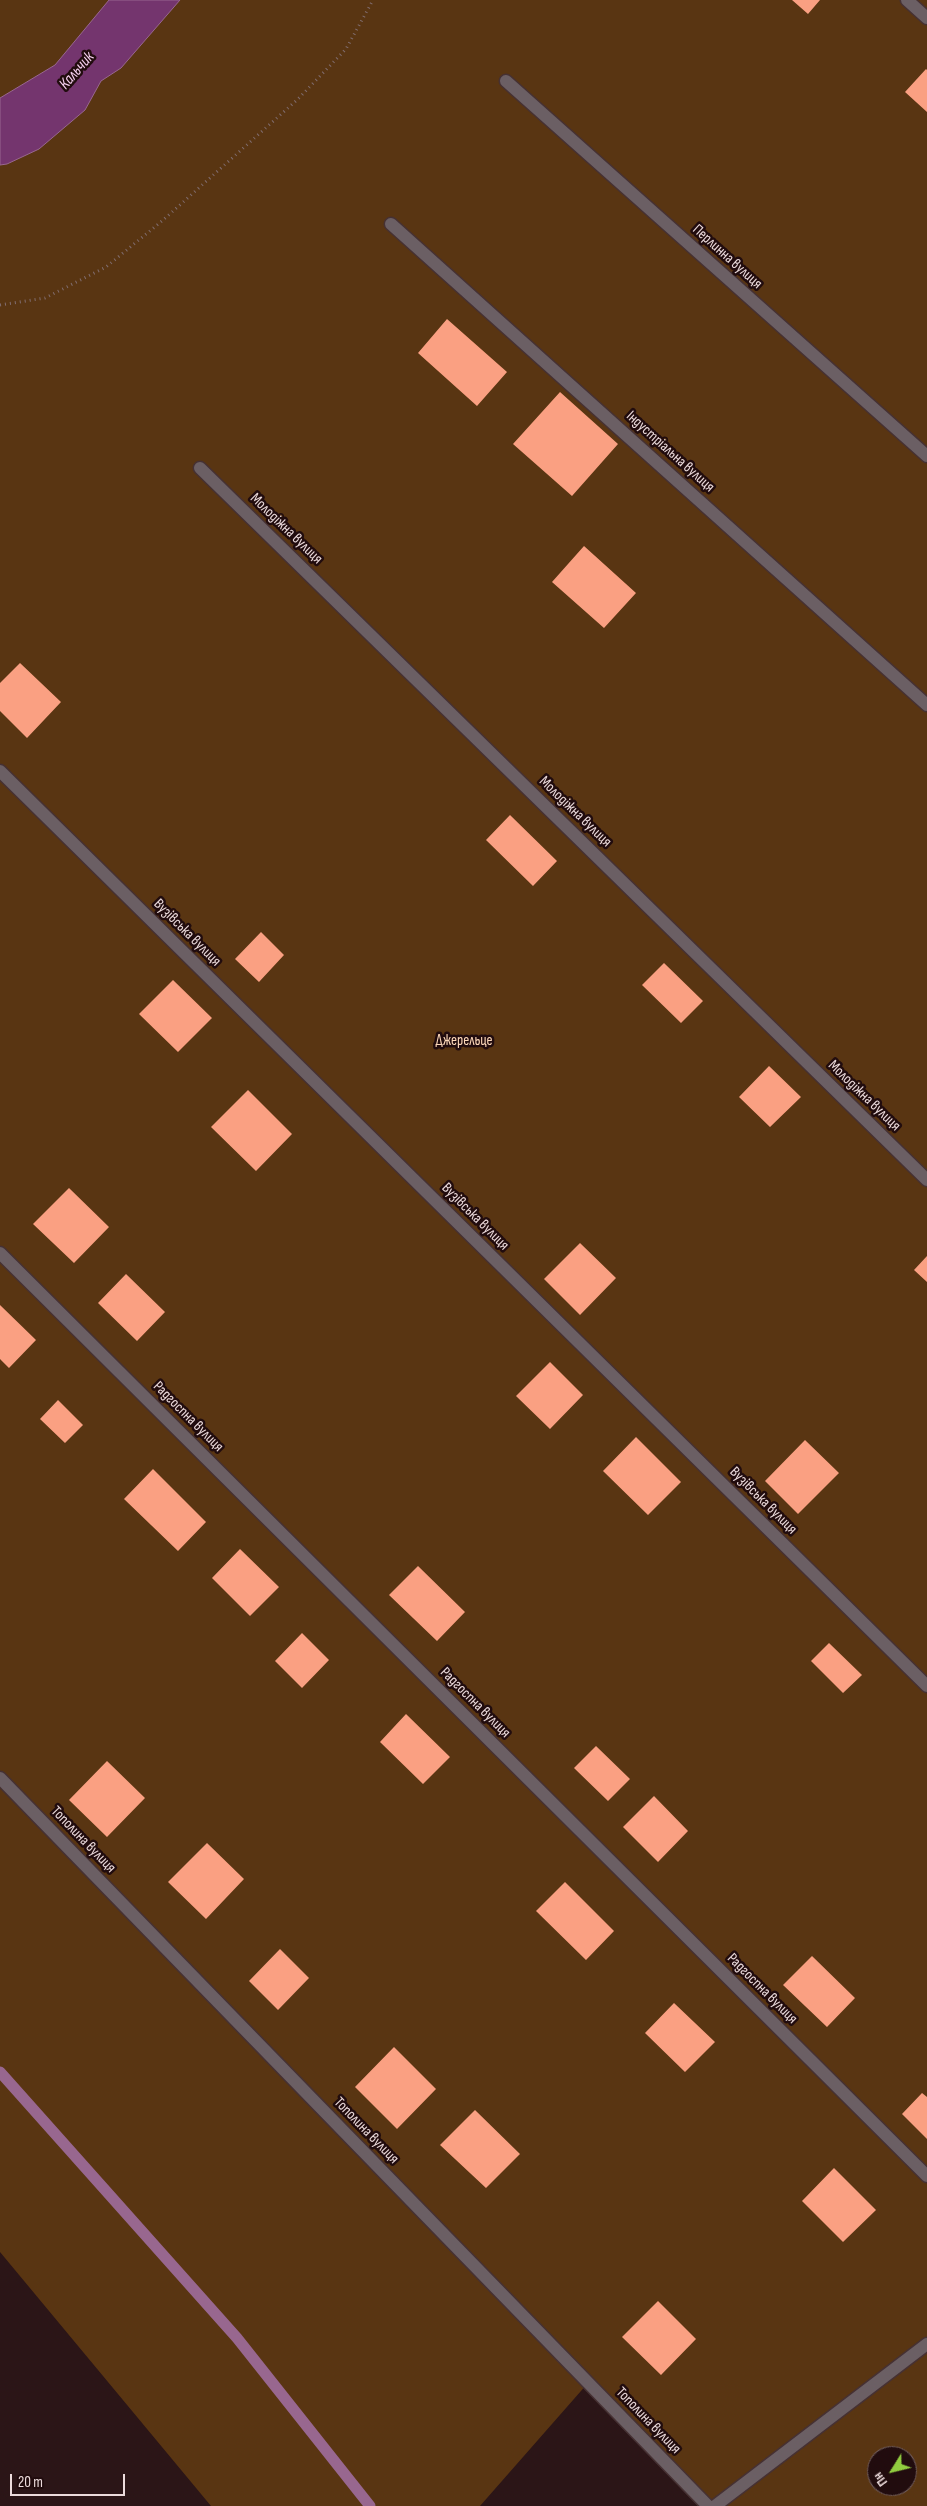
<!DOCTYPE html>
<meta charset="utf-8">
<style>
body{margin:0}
#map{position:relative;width:927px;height:2506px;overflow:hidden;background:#2b1517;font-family:"Sofia Sans Condensed",sans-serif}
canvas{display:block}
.north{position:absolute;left:867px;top:2446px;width:50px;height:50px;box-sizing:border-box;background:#210c0e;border:1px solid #725f60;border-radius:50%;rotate:234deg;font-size:14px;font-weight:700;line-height:20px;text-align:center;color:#ecdbdc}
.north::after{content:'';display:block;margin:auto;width:18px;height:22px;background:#91cd3f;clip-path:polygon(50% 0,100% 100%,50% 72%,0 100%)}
.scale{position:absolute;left:10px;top:2474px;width:115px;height:22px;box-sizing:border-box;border:2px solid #ecdbdc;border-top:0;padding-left:6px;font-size:15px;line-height:18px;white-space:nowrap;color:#ecdbdc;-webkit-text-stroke:4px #210c0e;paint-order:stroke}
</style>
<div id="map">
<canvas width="927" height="2506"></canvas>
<div class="north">Пн</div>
<div class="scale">20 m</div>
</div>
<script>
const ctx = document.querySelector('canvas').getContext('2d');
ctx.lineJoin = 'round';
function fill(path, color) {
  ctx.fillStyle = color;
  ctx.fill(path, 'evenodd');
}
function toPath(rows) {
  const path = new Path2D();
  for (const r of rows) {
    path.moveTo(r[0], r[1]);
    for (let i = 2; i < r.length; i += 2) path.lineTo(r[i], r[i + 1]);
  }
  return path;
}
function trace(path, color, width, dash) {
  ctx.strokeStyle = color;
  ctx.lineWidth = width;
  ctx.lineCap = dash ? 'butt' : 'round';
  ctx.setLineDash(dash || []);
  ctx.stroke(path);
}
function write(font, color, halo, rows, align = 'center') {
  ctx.font = font + ' "Sofia Sans Condensed",sans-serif';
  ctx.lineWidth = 5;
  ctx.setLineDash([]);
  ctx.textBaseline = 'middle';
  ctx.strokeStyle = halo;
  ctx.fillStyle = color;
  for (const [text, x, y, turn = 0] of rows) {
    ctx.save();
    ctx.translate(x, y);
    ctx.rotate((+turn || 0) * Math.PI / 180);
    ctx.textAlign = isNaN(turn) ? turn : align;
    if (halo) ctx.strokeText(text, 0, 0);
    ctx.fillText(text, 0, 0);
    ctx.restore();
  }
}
fill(toPath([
 [0,0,927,0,927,2506,708,2506,588,2383,480,2506,211,2506,0,2252],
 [877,2456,907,2456,907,2486,877,2486]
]), '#593512');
const water = toPath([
 [109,0,180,0,121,68,101,81,85,110,39,149,7,164,0,165,0,98,55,65,109,0]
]);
fill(water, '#74356e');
trace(water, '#98678f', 1);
trace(toPath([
 [0,2072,237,2338,370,2506]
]), '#98678f', 11);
fill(toPath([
 [792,0,820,0,808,14],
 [926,69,927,70,927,112,905,92],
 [447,319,507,372,477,406,418,353],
 [560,392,618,444,572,496,513,444],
 [584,546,636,593,604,628,552,582],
 [20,663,61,702,27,738,0,711,0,683],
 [510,815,557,861,533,886,486,840],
 [261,932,284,955,259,982,235,959],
 [664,963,703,1001,681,1023,642,985],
 [173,980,212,1018,178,1052,139,1014],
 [769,1066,801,1097,770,1127,739,1097],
 [248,1090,292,1134,256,1171,211,1127],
 [69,1188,109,1227,74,1263,33,1224],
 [580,1243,616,1278,580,1315,544,1279],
 [927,1256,927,1282,914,1270],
 [126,1274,165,1312,137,1341,98,1303],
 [0,1305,36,1340,9,1368,0,1359],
 [550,1362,583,1395,550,1429,516,1396],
 [58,1400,83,1425,65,1443,40,1419],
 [636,1437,681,1482,648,1515,603,1471],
 [805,1440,839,1473,798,1514,765,1481],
 [153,1469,206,1522,178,1551,124,1499],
 [240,1549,279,1587,250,1616,212,1578],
 [418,1566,465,1612,437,1641,389,1595],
 [302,1633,329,1660,302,1688,275,1661],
 [829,1643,862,1675,843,1693,811,1661],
 [406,1714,450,1757,423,1784,380,1742],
 [596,1746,630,1779,608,1801,574,1768],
 [107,1761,145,1798,107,1837,69,1800],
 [654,1796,688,1831,658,1862,623,1827],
 [207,1843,244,1879,206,1919,168,1882],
 [565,1882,614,1931,586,1960,536,1911],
 [280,1949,309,1978,278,2010,249,1981],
 [812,1956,855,1998,827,2027,783,1985],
 [674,2003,715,2042,685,2072,645,2033],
 [394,2047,436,2089,397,2129,355,2087],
 [922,2093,927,2097,927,2139,902,2114],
 [475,2110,520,2154,486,2188,440,2145],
 [834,2168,876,2210,843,2242,802,2201],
 [658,2301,696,2339,661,2375,622,2337]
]), '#faa082');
const minor = toPath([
 [907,0,927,18],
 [506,81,927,456],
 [391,224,927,705],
 [200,468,927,1180],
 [0,771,927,1686],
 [0,1253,927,2176],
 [0,1778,708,2506],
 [715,2506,927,2344]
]);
trace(minor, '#463133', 15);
trace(toPath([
 [0,305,45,298,106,267,162,221,298,99,346,49,373,0]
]), '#816d6f', 3, [1, 4]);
trace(minor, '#6b5f64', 12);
write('15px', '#ecdbdc', '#210c0e', [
 ["Перлинна вулиця",727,257,42],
 ["Індустріальна вулиця",670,452,42],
 ["Молодіжна вулиця",286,529,44],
 ["Молодіжна вулиця",575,812,44],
 ["Вузівська вулиця",187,933,45],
 ["Молодіжна вулиця",864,1096,44],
 ["Вузівська вулиця",475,1217,45],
 ["Радгоспна вулиця",188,1417,45],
 ["Вузівська вулиця",763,1501,45],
 ["Радгоспна вулиця",475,1703,45],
 ["Тополина вулиця",83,1840,46],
 ["Радгоспна вулиця",762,1989,45],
 ["Тополина вулиця",366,2131,46],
 ["Тополина вулиця",648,2421,46]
]);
write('15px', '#fed9ba', '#210c0e', [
 ["Джерельце",464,1041]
]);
write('italic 16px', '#f9d3f3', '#210c0e', [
 ["Кальчик",77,71,-49]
]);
</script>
